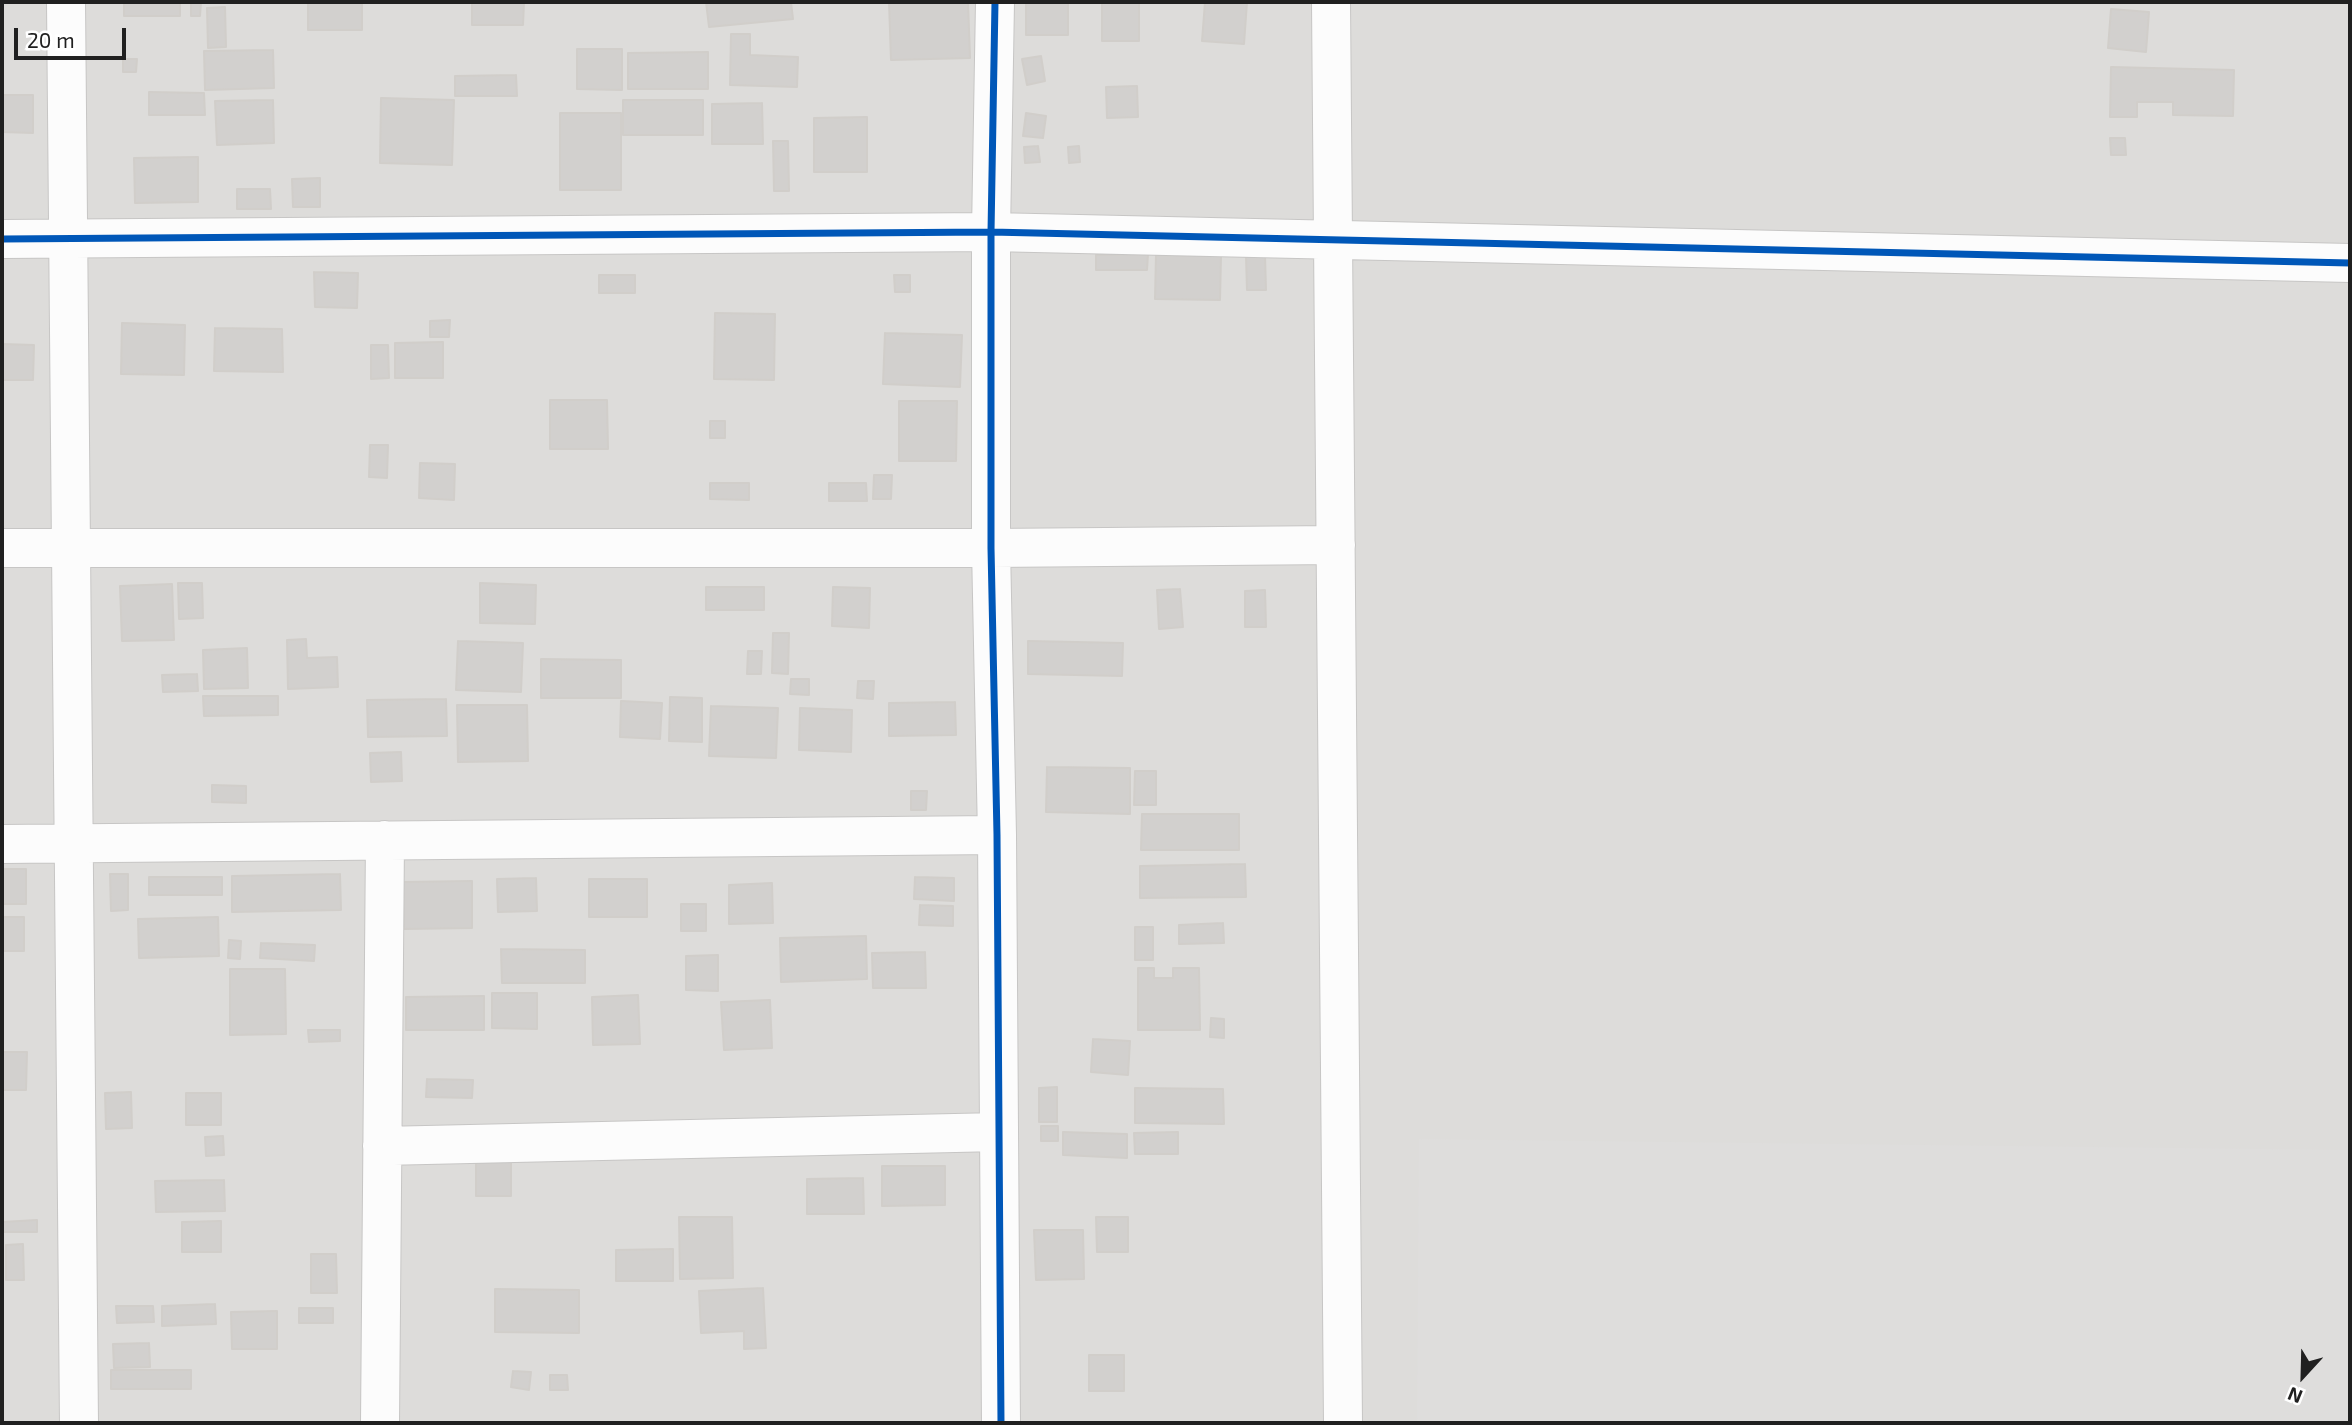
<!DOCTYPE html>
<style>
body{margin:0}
#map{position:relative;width:2352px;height:1425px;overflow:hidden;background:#eeece9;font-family:"Exo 2",sans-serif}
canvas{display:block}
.frame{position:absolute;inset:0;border:4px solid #202020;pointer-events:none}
.north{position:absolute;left:2268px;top:1341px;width:70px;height:70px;-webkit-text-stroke:5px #fff;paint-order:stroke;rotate:202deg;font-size:19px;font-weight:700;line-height:28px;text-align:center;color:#202020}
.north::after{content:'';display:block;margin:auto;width:24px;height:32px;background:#202020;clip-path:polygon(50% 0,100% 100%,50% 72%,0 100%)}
.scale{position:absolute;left:14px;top:28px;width:112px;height:32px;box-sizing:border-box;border:4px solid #202020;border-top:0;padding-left:9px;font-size:21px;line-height:24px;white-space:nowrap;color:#202020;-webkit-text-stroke:5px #fff;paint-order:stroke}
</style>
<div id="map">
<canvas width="2352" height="1425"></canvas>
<div class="frame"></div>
<div class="north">N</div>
<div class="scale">20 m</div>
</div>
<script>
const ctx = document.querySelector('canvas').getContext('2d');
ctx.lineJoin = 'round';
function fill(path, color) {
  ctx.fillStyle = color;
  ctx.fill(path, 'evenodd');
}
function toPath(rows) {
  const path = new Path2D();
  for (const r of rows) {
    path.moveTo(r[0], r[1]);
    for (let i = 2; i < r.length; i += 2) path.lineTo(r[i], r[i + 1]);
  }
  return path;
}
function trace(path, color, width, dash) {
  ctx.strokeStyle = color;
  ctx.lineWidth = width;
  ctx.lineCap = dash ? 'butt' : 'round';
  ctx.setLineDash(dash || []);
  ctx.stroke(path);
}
fill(toPath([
 [2,2,2350,2,2350,1423,2,1423]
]), '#dddcda');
fill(toPath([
 [1419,1139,2350,1150,2350,1423,1417,1423]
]), '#dedddc');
const building = toPath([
 [124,2,180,2,180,16,124,16,124,2],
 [191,2,201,2,200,16,191,16,191,2],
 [308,2,362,2,362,30,308,30,308,2],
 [472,2,524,2,523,25,472,25,472,2],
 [706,2,791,2,793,19,709,27,706,2],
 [889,2,968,2,970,58,891,60,889,2],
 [1026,2,1068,2,1068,35,1026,35,1026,2],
 [1102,2,1139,2,1139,41,1102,41,1102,2],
 [1205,2,1247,2,1244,44,1202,41,1205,2],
 [225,7,226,47,208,48,207,8,225,7],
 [2111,9,2149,12,2146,52,2108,48,2111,9],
 [731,34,750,34,750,55,798,57,797,87,730,85,731,34],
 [577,49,622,49,622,90,577,89,577,49],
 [273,50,274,88,205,90,204,51,273,50],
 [708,52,708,89,628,89,628,53,708,52],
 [1041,56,1045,81,1027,85,1022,59,1041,56],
 [123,59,137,59,136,72,123,72,123,59],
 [2111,67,2234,70,2233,116,2173,115,2173,102,2137,102,2137,117,2110,117,2111,67],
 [516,75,517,96,455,96,455,76,516,75],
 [1137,86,1138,117,1107,118,1106,87,1137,86],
 [149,92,204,93,205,115,149,115,149,92],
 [2,95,33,95,33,133,2,132,2,95],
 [381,98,454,100,452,165,380,163,381,98],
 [273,100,274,143,217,145,215,101,273,100],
 [623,100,703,100,703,135,623,135,623,100],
 [762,103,763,144,712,144,712,104,762,103],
 [560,113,621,113,621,190,560,190,560,113],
 [1026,113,1046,116,1043,138,1023,136,1026,113],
 [867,117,867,172,814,172,814,118,867,117],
 [2110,138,2125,138,2126,155,2111,155,2110,138],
 [773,141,788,141,789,191,774,191,773,141],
 [1038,146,1040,162,1025,163,1024,147,1038,146],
 [1079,146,1080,162,1069,163,1068,147,1079,146],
 [198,157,198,202,135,203,134,158,198,157],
 [320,178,320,207,293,207,292,179,320,178],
 [237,189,270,189,271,209,237,209,237,189],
 [1148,254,1147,270,1096,270,1096,255,1148,254],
 [1156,255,1221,256,1220,300,1155,299,1156,255],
 [1246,256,1265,256,1266,290,1247,290,1246,256],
 [314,272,358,273,357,308,315,307,314,272],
 [599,275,635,275,635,293,599,293,599,275],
 [894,275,910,275,910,292,895,292,894,275],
 [715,313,775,314,774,380,714,379,715,313],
 [450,320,449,337,430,337,430,321,450,320],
 [122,323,185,325,184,375,121,374,122,323],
 [215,328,282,329,283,372,214,371,215,328],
 [885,333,962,335,960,387,883,384,885,333],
 [443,342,443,378,395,378,395,343,443,342],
 [2,344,34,345,33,380,2,380,2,344],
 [371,345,388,345,389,378,371,379,371,345],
 [550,400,607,400,608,449,550,449,550,400],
 [899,401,957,401,956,461,899,461,899,401],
 [710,421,725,421,725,438,710,438,710,421],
 [370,445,388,445,387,478,369,477,370,445],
 [420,463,455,464,454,500,419,498,420,463],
 [874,475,892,475,891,499,873,499,874,475],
 [710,483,749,483,749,500,710,499,710,483],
 [829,483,866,483,867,501,829,501,829,483],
 [178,583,202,583,203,618,179,619,178,583],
 [480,583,536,585,535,624,480,623,480,583],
 [172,584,174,640,122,641,120,586,172,584],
 [706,587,764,587,764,610,706,610,706,587],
 [833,587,870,588,869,628,832,626,833,587],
 [1180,589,1183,627,1159,629,1157,590,1180,589],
 [1265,590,1266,627,1245,627,1245,591,1265,590],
 [773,633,789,633,788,674,772,673,773,633],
 [306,639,307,658,337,657,338,687,288,689,287,640,306,639],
 [458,641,523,643,521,692,456,690,458,641],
 [1028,641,1123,643,1122,676,1028,674,1028,641],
 [247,648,248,688,204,689,203,650,247,648],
 [748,651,762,651,761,674,747,674,748,651],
 [541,659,621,660,621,698,541,698,541,659],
 [197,674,198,691,163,692,162,675,197,674],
 [791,679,809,679,809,695,790,694,791,679],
 [858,681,874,681,873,699,857,698,858,681],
 [203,696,278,696,278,715,204,716,203,696],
 [670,697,702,698,702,742,669,741,670,697],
 [446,699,447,736,368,737,367,700,446,699],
 [621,701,662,703,660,739,620,737,621,701],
 [955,702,956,735,889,736,889,703,955,702],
 [457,705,527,705,528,761,458,762,457,705],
 [711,706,778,708,776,758,709,756,711,706],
 [800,708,852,710,851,752,799,750,800,708],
 [401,752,402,781,371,782,370,753,401,752],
 [1047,767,1130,768,1130,814,1046,812,1047,767],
 [1135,771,1156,771,1156,805,1134,805,1135,771],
 [212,785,246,786,246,803,212,802,212,785],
 [911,791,927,791,926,810,911,810,911,791],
 [1142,814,1239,814,1239,850,1141,850,1142,814],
 [1245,864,1246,897,1140,898,1140,866,1245,864],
 [2,869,26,869,26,904,2,904,2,869],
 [110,874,128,874,128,910,111,911,110,874],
 [340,874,341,910,232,912,232,876,340,874],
 [149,877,222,877,222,895,149,895,149,877],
 [915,877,954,878,954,901,914,899,915,877],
 [536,878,537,911,498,912,497,879,536,878],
 [589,879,647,879,647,917,589,917,589,879],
 [472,881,472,928,404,929,403,882,472,881],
 [772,883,773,923,729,924,729,885,772,883],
 [681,904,706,904,706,931,681,931,681,904],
 [920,905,953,906,953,926,919,925,920,905],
 [2,917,24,917,24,951,2,951,2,917],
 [218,917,219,956,139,958,138,919,218,917],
 [1223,923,1224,943,1179,944,1179,925,1223,923],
 [1135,927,1153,927,1153,960,1135,960,1135,927],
 [866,936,867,979,781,982,780,938,866,936],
 [229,940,241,941,240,959,228,958,229,940],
 [261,943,315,945,314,961,260,958,261,943],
 [501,949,585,950,585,983,502,983,501,949],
 [925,952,926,988,873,988,872,953,925,952],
 [718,955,718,991,686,990,686,956,718,955],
 [1138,968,1154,968,1154,978,1173,978,1173,968,1199,968,1200,1030,1138,1030,1138,968],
 [230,969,285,969,286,1034,230,1035,230,969],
 [492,993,537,993,537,1029,492,1028,492,993],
 [638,995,640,1044,593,1045,592,997,638,995],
 [484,996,484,1030,406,1030,406,997,484,996],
 [770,1000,772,1048,724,1050,721,1002,770,1000],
 [1211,1018,1224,1019,1224,1038,1210,1037,1211,1018],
 [308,1030,340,1030,340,1041,309,1042,308,1030],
 [1093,1039,1130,1041,1128,1075,1091,1072,1093,1039],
 [2,1052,27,1052,26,1090,2,1090,2,1052],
 [427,1079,473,1080,472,1098,426,1097,427,1079],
 [1057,1087,1057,1122,1039,1122,1039,1088,1057,1087],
 [1135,1088,1223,1089,1224,1124,1135,1123,1135,1088],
 [131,1092,132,1128,106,1129,105,1093,131,1092],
 [186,1093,221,1093,221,1125,186,1125,186,1093],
 [1041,1126,1058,1126,1058,1141,1041,1141,1041,1126],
 [1063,1132,1127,1134,1127,1158,1063,1155,1063,1132],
 [1178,1132,1178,1154,1135,1154,1134,1133,1178,1132],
 [223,1136,224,1155,206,1156,205,1137,223,1136],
 [476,1160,511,1161,511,1196,476,1196,476,1160],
 [882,1166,945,1166,945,1205,882,1206,882,1166],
 [863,1178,864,1214,807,1214,807,1179,863,1178],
 [224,1180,225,1211,156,1212,155,1181,224,1180],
 [679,1217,732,1217,733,1278,680,1279,679,1217],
 [1096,1217,1128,1217,1128,1252,1097,1252,1096,1217],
 [37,1220,37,1232,2,1232,2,1222,37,1220],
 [221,1221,221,1252,182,1252,182,1222,221,1221],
 [1034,1230,1083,1230,1084,1279,1036,1280,1034,1230],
 [23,1244,24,1280,6,1280,6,1245,23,1244],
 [673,1249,673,1281,616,1281,616,1250,673,1249],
 [311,1254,336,1254,337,1293,311,1293,311,1254],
 [763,1288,766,1348,744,1349,744,1331,701,1333,699,1291,763,1288],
 [495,1289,579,1290,579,1333,495,1332,495,1289],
 [215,1304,216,1324,162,1326,162,1306,215,1304],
 [116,1306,153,1306,154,1322,117,1323,116,1306],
 [299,1308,333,1308,333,1323,299,1323,299,1308],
 [277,1311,277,1349,232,1349,231,1312,277,1311],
 [149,1343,150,1367,114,1368,113,1344,149,1343],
 [1089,1355,1124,1355,1124,1391,1089,1391,1089,1355],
 [111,1370,191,1370,191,1389,111,1389,111,1370],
 [513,1371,531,1372,529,1390,511,1387,513,1371],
 [550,1375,567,1375,568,1390,550,1390,550,1375]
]);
fill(building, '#d2d0ce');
trace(building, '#d1ceca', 2);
const street = toPath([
 [66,2,79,1423],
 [995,2,991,232,991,548,997,835,1001,1423],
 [1331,2,1343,1423],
 [2,239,991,232,2350,263],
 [2,548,991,548,1336,545],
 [2,844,997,835],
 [382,1146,999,1132],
 [380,1423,385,840]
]);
trace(street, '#c7c6c5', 40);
trace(street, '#fcfcfc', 38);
trace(toPath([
 [995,2,991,232,991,548,997,835,1001,1423],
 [2,239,991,232,2350,263]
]), '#0057b8', 7);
</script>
